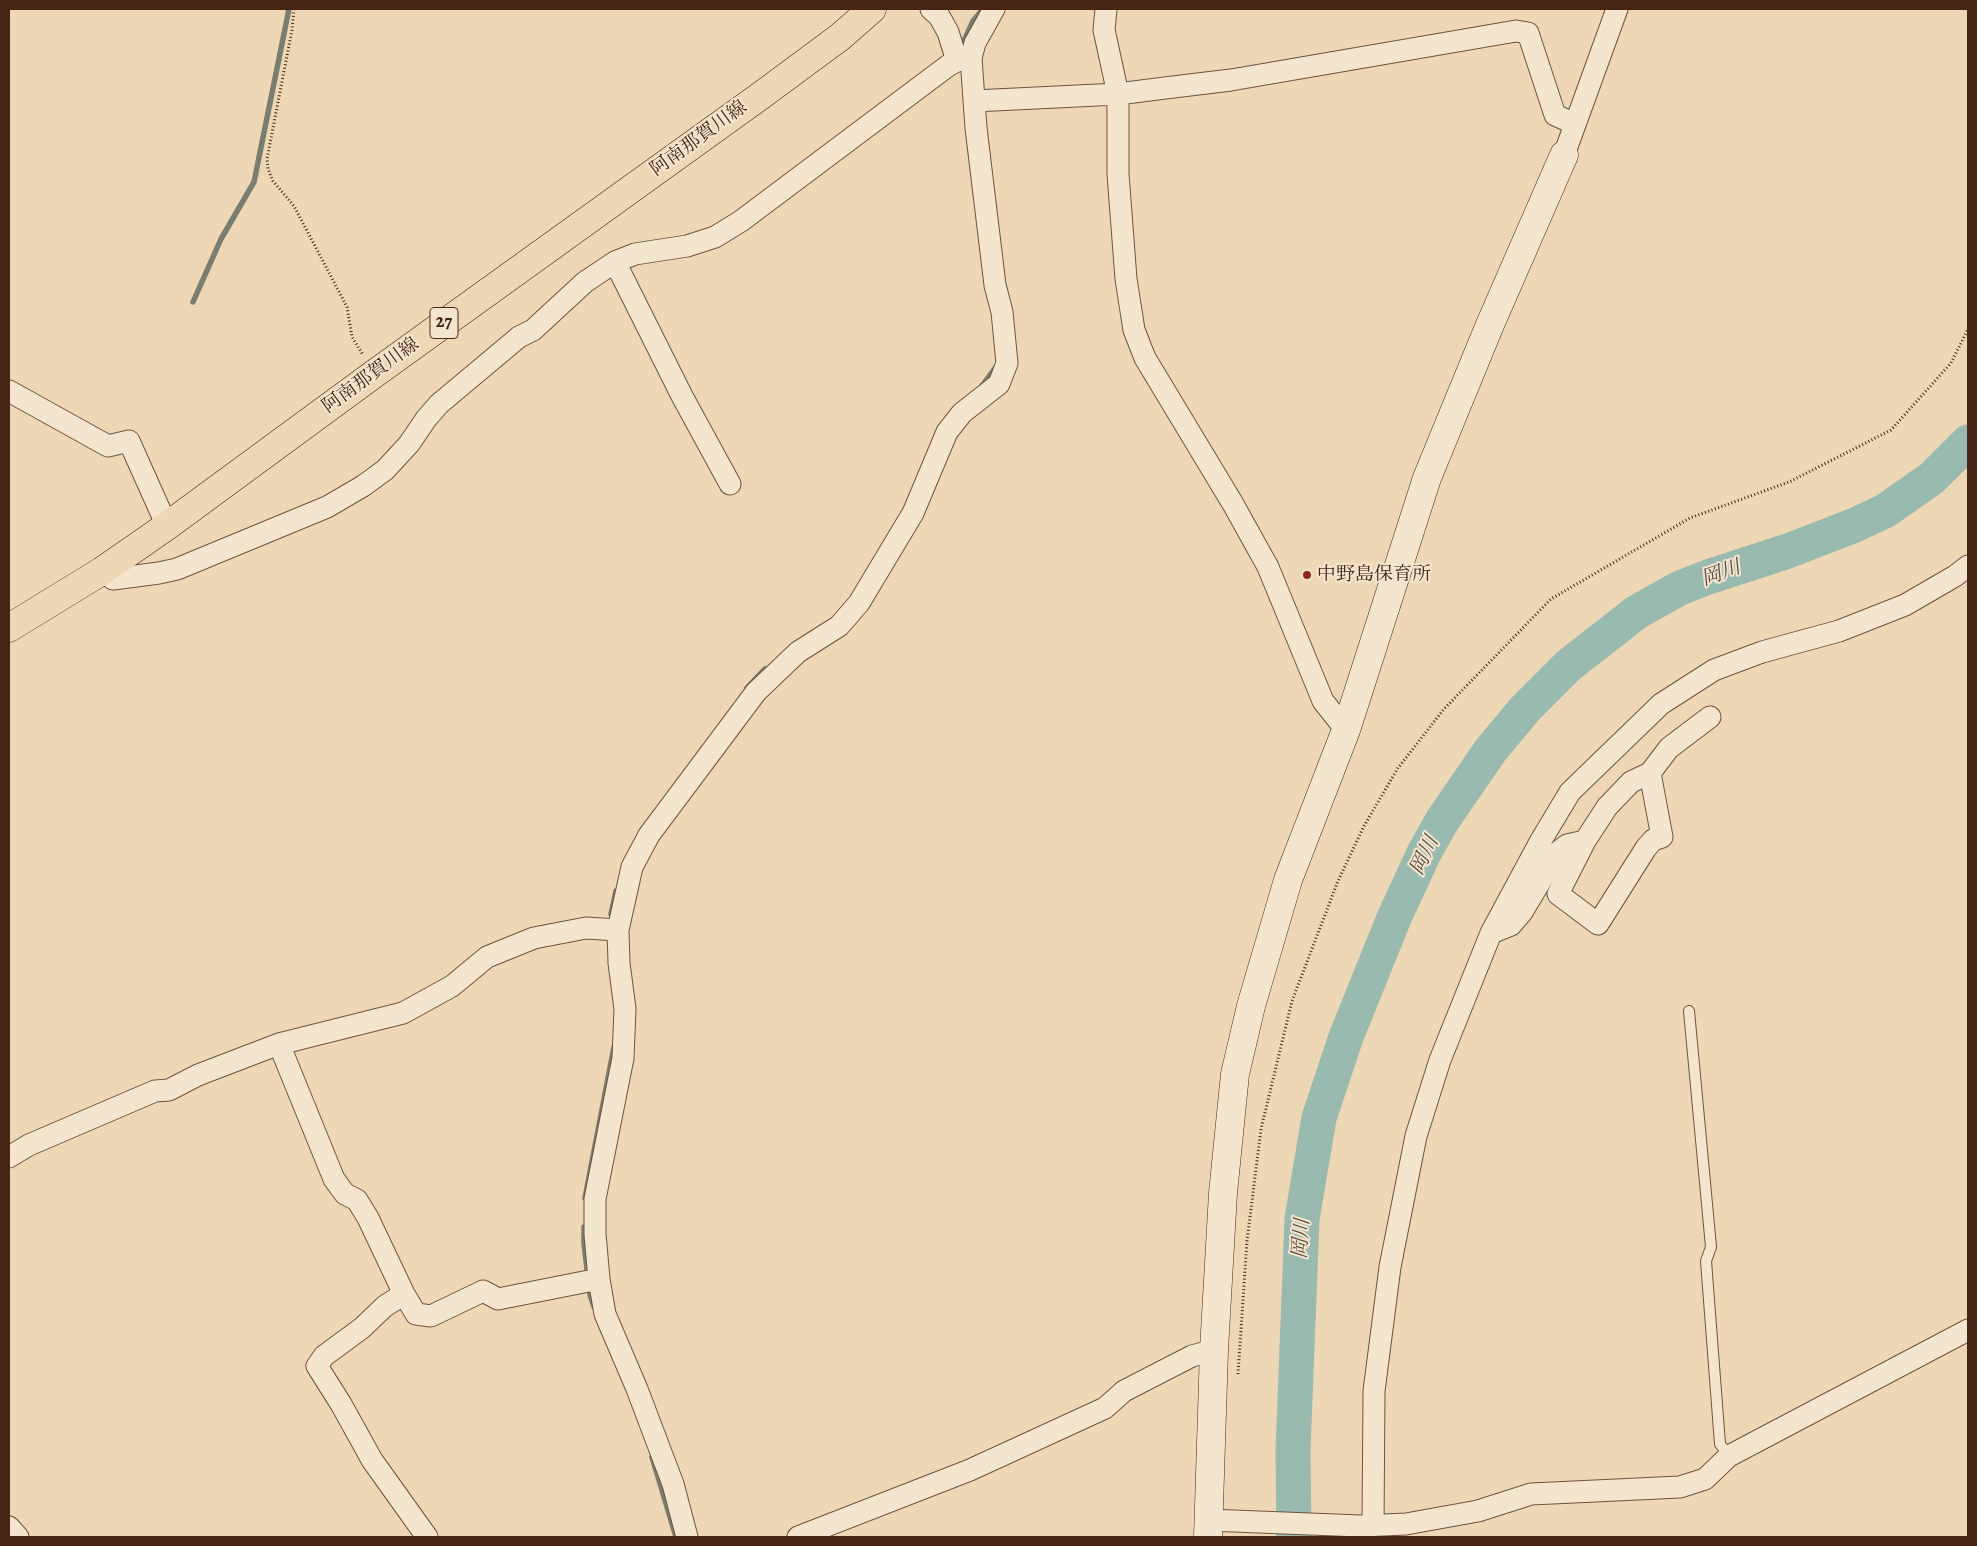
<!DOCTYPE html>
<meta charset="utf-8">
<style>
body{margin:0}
#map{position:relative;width:1977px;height:1546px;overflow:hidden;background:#eed7b5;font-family:Alegreya,serif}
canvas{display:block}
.frame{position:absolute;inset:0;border:10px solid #462515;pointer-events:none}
</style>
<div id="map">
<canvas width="1977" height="1546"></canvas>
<div class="frame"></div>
</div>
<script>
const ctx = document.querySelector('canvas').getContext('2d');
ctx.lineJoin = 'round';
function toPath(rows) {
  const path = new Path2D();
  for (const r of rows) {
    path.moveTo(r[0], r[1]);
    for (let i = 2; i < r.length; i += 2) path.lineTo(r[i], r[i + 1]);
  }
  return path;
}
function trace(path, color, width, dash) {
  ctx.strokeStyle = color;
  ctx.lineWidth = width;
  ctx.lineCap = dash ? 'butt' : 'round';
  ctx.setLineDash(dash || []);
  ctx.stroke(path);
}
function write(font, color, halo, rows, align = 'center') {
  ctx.font = font + ' Alegreya,"Noto Serif JP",serif';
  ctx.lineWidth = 4;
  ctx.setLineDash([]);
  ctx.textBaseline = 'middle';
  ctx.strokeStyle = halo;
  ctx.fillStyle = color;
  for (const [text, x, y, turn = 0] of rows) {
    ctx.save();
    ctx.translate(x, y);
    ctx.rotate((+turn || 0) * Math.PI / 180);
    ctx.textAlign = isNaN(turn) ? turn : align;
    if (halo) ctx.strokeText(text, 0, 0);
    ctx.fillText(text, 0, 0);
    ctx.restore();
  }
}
trace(toPath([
 [964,49,964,41,973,21,983,9],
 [193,302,221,239,254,182,289,9],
 [982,386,996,367],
 [747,688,765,669],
 [611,914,616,891],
 [585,1198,614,1047],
 [584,1227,584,1243,590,1295,594,1307],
 [652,1457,676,1537]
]), '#787e71', 5.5);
trace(toPath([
 [1294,1537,1293,1450,1302,1219,1319,1118,1346,1037,1394,918,1424,853,1442,821,1490,751,1525,709,1569,665,1637,612,1680,588,1708,577,1788,551,1855,525,1885,511,1932,478,1968,442]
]), '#99baae', 35);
const lane = toPath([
 [1689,1011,1711,1247,1706,1261,1720,1444,1729,1456]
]);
const street = toPath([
 [931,9,939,16,948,32,957,61],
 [1106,9,1104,30,1118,94,1118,174,1126,279,1134,330,1145,358,1233,504,1268,567,1323,701,1346,730],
 [974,101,1118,94,1165,88,1231,80,1516,31,1528,33,1555,115,1575,124],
 [1564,155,1617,9],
 [615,262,682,396,730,484],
 [9,391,108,446,129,441,167,526],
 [102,571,113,579,159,573,177,569,327,507,363,486,385,470,409,444,426,419,439,404,519,337,533,330,585,282,615,262,635,254,687,246,715,237,741,221,949,65,957,61,971,58],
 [1585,841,1558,894,1598,924,1646,848,1653,840,1662,837,1650,773],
 [1491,933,1511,925,1522,912,1558,852,1567,845,1585,841,1607,807,1631,782,1650,773,1669,748,1710,717],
 [279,1044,334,1179,345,1194,357,1200,368,1218,404,1294,416,1314,431,1316,483,1291,498,1299,599,1279],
 [9,1157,29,1145,155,1091,169,1090,198,1075,279,1044,403,1013,452,986,487,957,534,938,586,928,618,930],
 [404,1294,385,1306,362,1328,324,1356,317,1366,341,1404,372,1460,427,1537],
 [1208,1520,1361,1526,1406,1524,1478,1511,1531,1494,1680,1487,1705,1479,1729,1456,1968,1330],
 [1373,1526,1374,1391,1390,1267,1416,1136,1440,1060,1491,933,1540,842,1570,792,1661,704,1714,670,1762,652,1839,631,1905,605,1955,576,1968,566],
 [9,1527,18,1537],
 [687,1537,673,1484,637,1389,605,1314,599,1279,595,1234,595,1199,623,1058,625,1009,619,963,618,930,632,867,649,835,756,692,798,652,839,626,859,603,913,513,947,432,962,413,999,384,1007,363,1002,312,995,285,976,128,971,58,975,43,994,9],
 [798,1537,970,1470,1105,1408,1124,1391,1192,1356,1214,1350]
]);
const secondary = toPath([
 [1208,1537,1214,1350,1223,1193,1235,1074,1251,1006,1288,880,1346,730,1427,478,1489,327,1564,155]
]);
const primary = toPath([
 [9,628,102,571,167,526,374,374,763,94,840,37,872,9]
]);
trace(lane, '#70523d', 12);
trace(street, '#70523d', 23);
trace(secondary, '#462515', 29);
trace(primary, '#462515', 29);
trace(toPath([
 [294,9,292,30,267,159,268,169,273,181,294,206,347,307,352,337,363,355],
 [1238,1374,1247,1241,1261,1129,1292,1001,1338,881,1364,826,1398,768,1444,709,1551,599,1690,518,1789,482,1891,430,1951,363,1968,329]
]), '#462515', 3, [1, 2.5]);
trace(lane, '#f4e5cf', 10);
trace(street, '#f4e5cf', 21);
trace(secondary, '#f4e5cf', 28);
trace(primary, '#eed7b5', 28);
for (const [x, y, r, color] of [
 [1307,575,5,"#8f2418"]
]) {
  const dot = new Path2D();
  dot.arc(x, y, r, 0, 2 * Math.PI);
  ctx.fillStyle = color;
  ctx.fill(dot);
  trace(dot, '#f4e5cf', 2);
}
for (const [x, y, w] of [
 [444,323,28]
]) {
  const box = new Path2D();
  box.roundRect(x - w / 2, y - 15.5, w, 31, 4);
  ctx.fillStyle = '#f4e5cf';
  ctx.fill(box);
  trace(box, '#462515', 1);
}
write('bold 18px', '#462515', null, [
 ["27",444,323]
]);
write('19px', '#462515', '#f4e5cf', [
 ["阿南那賀川線",699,139,-36],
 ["阿南那賀川線",371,376,-36]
]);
write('19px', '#462515', '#f4e5cf', [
 ["中野島保育所",1317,575]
], 'left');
write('italic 20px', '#5b4a3b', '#f4e5cf', [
 ["岡川",1721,574,-20],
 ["岡川",1425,856,-64],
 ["岡川",1302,1239,-86]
]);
</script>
